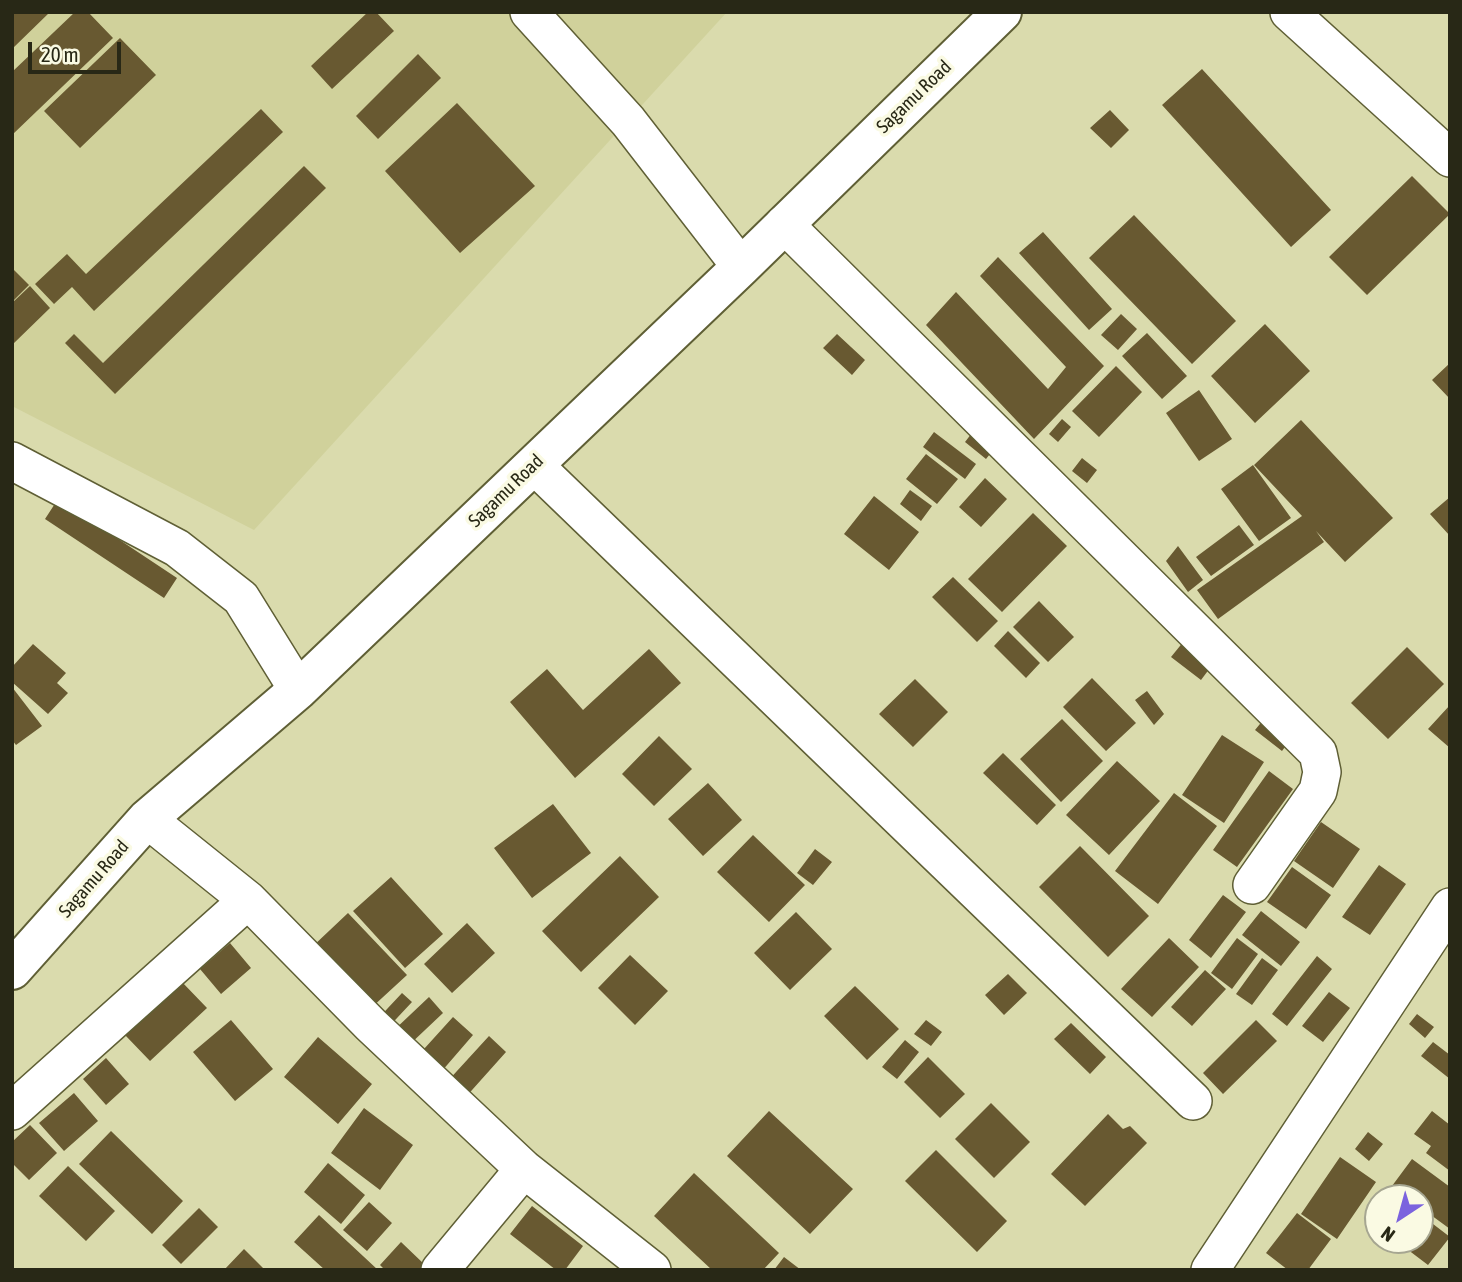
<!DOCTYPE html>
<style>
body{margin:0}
#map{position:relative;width:1462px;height:1282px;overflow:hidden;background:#dadbad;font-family:"Asap Condensed",sans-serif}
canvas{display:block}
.frame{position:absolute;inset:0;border:14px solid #282816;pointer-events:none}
.north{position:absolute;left:1364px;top:1184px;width:70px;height:70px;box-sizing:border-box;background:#fafae3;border:2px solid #a6a691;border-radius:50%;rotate:216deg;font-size:19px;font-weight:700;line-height:28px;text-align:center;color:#282816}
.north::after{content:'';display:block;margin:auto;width:24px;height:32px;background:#7b63de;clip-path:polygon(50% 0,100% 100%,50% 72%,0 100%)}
.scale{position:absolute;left:28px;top:42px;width:93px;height:32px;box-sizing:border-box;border:4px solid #282816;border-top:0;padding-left:9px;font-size:21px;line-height:24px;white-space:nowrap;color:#282816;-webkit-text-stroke:5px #fafae3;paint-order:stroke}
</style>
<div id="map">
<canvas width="1462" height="1282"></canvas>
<div class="frame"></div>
<div class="north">N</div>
<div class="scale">20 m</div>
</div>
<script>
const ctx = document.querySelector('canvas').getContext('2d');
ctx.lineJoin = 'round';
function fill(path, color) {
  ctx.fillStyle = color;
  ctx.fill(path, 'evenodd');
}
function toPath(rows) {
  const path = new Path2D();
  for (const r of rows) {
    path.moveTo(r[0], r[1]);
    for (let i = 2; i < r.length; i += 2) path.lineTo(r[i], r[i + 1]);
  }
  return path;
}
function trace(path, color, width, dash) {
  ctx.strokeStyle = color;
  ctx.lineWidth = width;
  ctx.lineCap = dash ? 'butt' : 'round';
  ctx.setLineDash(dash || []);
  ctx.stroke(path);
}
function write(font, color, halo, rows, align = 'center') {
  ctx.font = font + ' "Asap Condensed",sans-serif';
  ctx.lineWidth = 7;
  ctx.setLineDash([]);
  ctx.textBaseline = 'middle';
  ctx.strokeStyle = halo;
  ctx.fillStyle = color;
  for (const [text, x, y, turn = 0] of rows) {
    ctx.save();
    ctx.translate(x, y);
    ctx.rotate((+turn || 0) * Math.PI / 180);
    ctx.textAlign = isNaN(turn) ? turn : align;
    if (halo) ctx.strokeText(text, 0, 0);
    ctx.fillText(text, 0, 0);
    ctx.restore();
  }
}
fill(toPath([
 [12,12,727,12,254,530,12,406]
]), '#d0d19b');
fill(toPath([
 [12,12,50,12,12,49],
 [75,12,88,12,113,38,12,135,12,72],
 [368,12,376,12,394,31,332,89,311,66],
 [120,38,156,75,80,148,44,111],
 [418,54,441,78,378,139,356,116],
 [1202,69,1331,210,1291,247,1162,105],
 [457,103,535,186,460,253,385,171],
 [261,109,283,132,94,311,72,287,54,304,35,284,67,254,86,274],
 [1110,110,1129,130,1111,148,1090,128],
 [304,166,326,188,115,394,65,343,74,334,103,363],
 [1412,176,1450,214,1367,295,1329,257],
 [1134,215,1236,321,1192,364,1089,258],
 [1043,232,1112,309,1089,330,1019,253],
 [998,257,1104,366,1034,439,926,325,956,292,1048,389,1066,367,980,276],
 [12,268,29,285,12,302],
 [30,286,50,308,12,345,12,303],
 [1121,314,1137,329,1118,350,1101,335],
 [1265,324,1310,371,1255,423,1211,376],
 [1147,333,1187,376,1162,399,1122,356],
 [837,334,865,360,852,375,823,348],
 [1450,363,1450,399,1432,380],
 [1116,366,1142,392,1099,437,1072,411],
 [1199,390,1232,439,1199,461,1166,413],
 [1062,419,1071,427,1058,442,1049,434],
 [1301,420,1393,518,1345,562,1316,531,1324,542,1218,619,1197,590,1302,516,1254,465],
 [975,429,997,445,986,459,965,442],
 [934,432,976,464,965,479,923,447],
 [926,454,958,479,937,504,906,479],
 [1082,458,1097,470,1087,483,1072,471],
 [1253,465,1291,518,1259,541,1221,489],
 [985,478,1007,499,981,527,959,507],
 [910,490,932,506,921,521,900,504],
 [874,496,919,532,889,570,844,534],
 [1450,497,1450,536,1430,514],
 [58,499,177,578,164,598,45,519],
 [1033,513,1067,546,1002,612,968,579],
 [1239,525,1254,545,1211,576,1196,557],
 [1178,546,1203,580,1188,592,1166,561],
 [953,577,998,621,977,642,932,597],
 [1039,601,1074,637,1048,662,1013,627],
 [1008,631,1040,663,1026,678,994,646],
 [1184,641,1213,664,1201,680,1171,657],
 [33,644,66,673,57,683,68,693,48,714,12,682,12,667],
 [1407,647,1444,684,1388,739,1351,703],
 [649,649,681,683,575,778,510,702,547,669,583,710],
 [1092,678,1136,723,1106,751,1063,707],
 [915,679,948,712,913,747,879,714],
 [12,687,42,726,16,745,12,740],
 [1147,691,1164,714,1154,725,1135,700],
 [1450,705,1450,748,1428,729],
 [1062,719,1103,761,1061,802,1020,759],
 [1264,719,1290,740,1282,751,1255,730],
 [1222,735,1264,762,1224,823,1182,795],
 [659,736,692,769,654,806,622,774],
 [1003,753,1056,805,1037,825,983,773],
 [1117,761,1160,801,1109,855,1066,815],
 [1269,771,1293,789,1237,867,1213,850],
 [708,783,742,820,703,856,668,819],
 [1174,793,1217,826,1158,904,1115,871],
 [553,804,591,853,532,898,494,848],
 [1321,822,1360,849,1333,888,1294,861],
 [753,835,805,885,769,922,717,872],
 [1080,846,1149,916,1108,957,1039,887],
 [815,849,832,862,813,885,797,873],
 [620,856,659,897,581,972,542,931],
 [1379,865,1406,884,1370,935,1342,917],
 [1292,867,1331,895,1306,929,1267,902],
 [391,877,443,934,405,968,353,911],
 [1223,895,1246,912,1211,958,1189,940],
 [1261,911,1300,942,1281,966,1242,935],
 [796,912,832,949,790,990,754,953],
 [348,913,407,975,370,1009,312,947],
 [467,923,495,953,452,993,424,964],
 [1169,938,1199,967,1152,1017,1121,989],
 [1237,938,1258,954,1232,989,1211,973],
 [230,943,251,968,221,994,200,969],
 [630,955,668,991,635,1025,598,988],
 [1317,956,1332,969,1287,1026,1272,1014],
 [1262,958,1278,970,1252,1005,1236,994],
 [1205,970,1226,989,1192,1026,1171,1007],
 [1008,974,1027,993,1004,1015,985,995],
 [181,981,207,1008,150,1061,125,1035],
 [855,986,899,1029,867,1060,824,1016],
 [1329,992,1350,1008,1323,1042,1302,1026],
 [402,993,412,1002,383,1033,373,1024],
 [429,997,443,1013,407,1047,392,1032],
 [1417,1014,1434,1027,1425,1038,1409,1024],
 [453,1017,473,1035,435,1079,414,1060],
 [231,1020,273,1069,235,1101,193,1052],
 [926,1020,942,1032,931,1046,914,1034],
 [1256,1020,1277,1041,1223,1094,1203,1073],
 [1071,1023,1106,1057,1090,1074,1054,1039],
 [489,1036,506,1052,464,1099,446,1083],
 [318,1037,372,1084,338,1124,284,1077],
 [905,1040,919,1052,897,1079,882,1067],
 [1433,1042,1450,1055,1450,1079,1421,1056],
 [928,1057,965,1094,940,1118,904,1082],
 [106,1058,129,1084,106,1105,83,1079],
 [74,1093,98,1121,64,1151,39,1123],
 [991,1103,1030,1142,994,1178,955,1139],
 [364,1108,413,1145,380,1190,331,1153],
 [769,1111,853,1189,810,1234,727,1156],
 [1432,1111,1450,1125,1450,1171,1426,1153,1431,1146,1414,1134],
 [1108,1114,1123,1129,1130,1126,1147,1143,1085,1206,1051,1174],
 [30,1125,57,1153,29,1180,12,1163,12,1142],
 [111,1131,183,1201,152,1234,79,1164],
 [1368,1132,1383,1144,1369,1161,1355,1149],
 [936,1150,1007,1221,977,1252,905,1181],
 [1340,1157,1376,1182,1337,1239,1301,1214],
 [1412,1159,1450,1187,1450,1229,1420,1207,1420,1198,1408,1198,1392,1186],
 [328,1163,365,1195,341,1224,304,1192],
 [68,1166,115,1211,86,1241,39,1196],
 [694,1173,779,1253,763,1270,712,1270,654,1216],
 [1378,1200,1378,1227,1365,1217],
 [369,1202,392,1223,367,1251,343,1230],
 [532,1206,583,1246,565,1270,556,1270,510,1234],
 [199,1208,218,1227,181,1264,162,1245],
 [1297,1213,1331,1239,1308,1270,1288,1270,1266,1253],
 [1420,1214,1450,1237,1428,1265,1395,1240,1420,1240],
 [319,1215,378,1270,325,1270,294,1242],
 [401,1242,424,1264,419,1270,385,1270,380,1265],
 [244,1249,265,1270,224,1270],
 [784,1257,801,1270,774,1270]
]), '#685931');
const minor = toPath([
 [529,12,628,121,741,267],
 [1289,12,1450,158],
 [784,224,1318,753,1322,772,1318,791,1252,885],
 [12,461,177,548,241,598,298,690],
 [534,465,1193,1101],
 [147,819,248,900,371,1025,524,1169,652,1270],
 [12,1111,248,900],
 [440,1270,524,1169],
 [1210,1270,1450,907]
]);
const highway = toPath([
 [12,970,147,819,298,690,741,267,1002,12]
]);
trace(minor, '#5f5f35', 40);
trace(highway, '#5f5f35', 42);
trace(minor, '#fff', 37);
trace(highway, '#fff', 38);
write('19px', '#282816', '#fafae3', [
 ["Sagamu Road",914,97,-44],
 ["Sagamu Road",506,491,-44],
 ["Sagamu Road",94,879,-49]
]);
</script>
